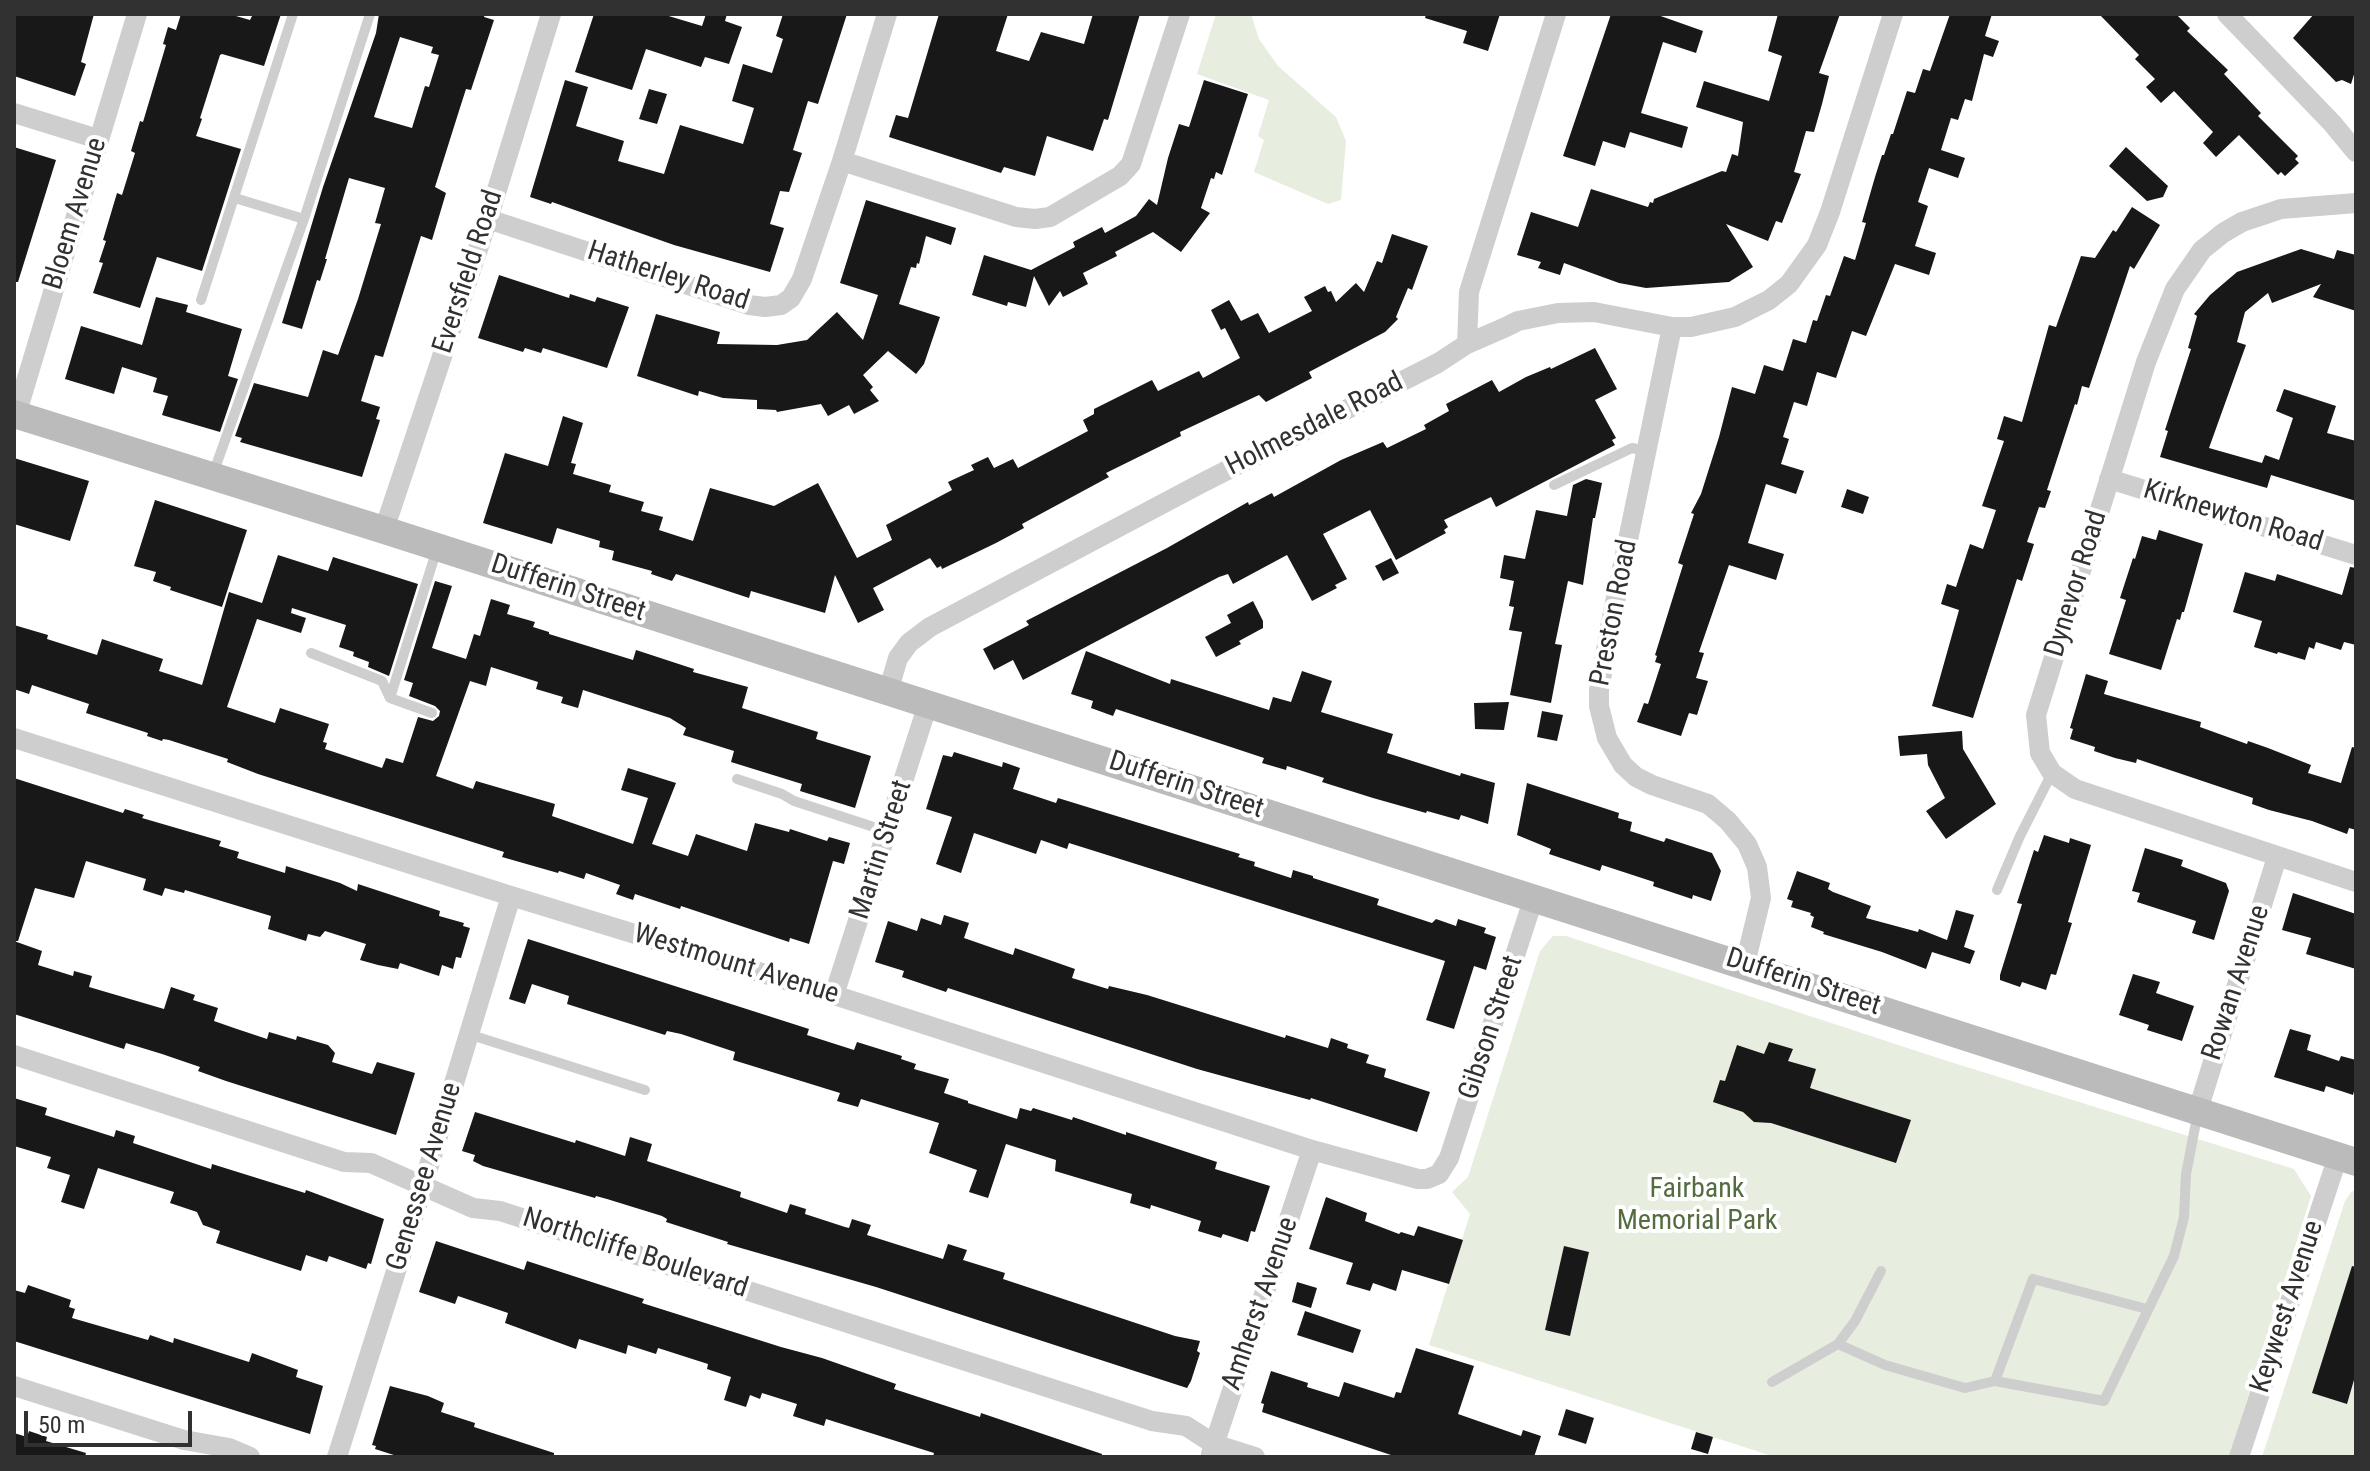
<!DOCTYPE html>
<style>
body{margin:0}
#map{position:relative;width:2370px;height:1471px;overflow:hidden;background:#fff;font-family:"Roboto Condensed",sans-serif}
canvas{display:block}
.frame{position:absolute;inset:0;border:16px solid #313131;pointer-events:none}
.scale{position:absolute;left:24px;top:1411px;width:168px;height:36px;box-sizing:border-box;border:4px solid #313131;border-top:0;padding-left:10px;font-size:24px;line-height:28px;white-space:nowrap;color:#313131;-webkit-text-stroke:6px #fff;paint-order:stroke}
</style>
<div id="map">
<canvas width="2370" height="1471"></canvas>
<div class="frame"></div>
<div class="scale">50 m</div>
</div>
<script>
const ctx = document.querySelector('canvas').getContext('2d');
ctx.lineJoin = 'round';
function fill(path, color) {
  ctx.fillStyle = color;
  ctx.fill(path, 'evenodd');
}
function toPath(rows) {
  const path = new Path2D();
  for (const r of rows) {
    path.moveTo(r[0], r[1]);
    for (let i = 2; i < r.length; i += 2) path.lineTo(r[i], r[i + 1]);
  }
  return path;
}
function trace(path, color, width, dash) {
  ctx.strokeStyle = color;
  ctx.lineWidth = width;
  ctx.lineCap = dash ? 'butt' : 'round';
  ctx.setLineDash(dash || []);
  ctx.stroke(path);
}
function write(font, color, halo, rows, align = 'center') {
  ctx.font = font + ' "Roboto Condensed",sans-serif';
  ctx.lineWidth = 8;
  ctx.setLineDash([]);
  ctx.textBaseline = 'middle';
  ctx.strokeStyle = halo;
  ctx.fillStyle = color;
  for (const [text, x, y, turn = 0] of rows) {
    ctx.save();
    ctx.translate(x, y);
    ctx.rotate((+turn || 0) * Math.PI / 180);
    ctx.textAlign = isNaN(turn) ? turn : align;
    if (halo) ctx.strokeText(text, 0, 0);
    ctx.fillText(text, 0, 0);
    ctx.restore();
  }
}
fill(toPath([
 [1216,14,1251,14,1259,39,1278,66,1336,117,1346,141,1341,200,1328,204,1254,172,1264,140,1258,136,1269,100,1197,74],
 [1553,936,1566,936,1941,1059,2294,1169,2311,1196,2229,1457,1775,1457,1429,1345,1470,1214,1452,1192,1468,1177,1540,951],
 [2356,1190,2356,1457,2262,1457,2345,1201,2351,1192]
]), '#e7eddf');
fill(toPath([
 [14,14,94,14,81,62,86,64,75,96,14,76],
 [181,14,229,14,250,20,253,14,281,14,264,66,222,54,220,55,200,118,202,119,196,136,241,149,202,271,157,257,140,308,93,293,103,263,99,262,106,241,103,240,117,193,122,195,135,153,131,151,140,121,143,122,166,45,163,44,168,27,176,30],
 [379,14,485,14,484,17,494,20,471,90,466,89,458,114,435,187,446,193,432,240,421,236,383,357,375,355,361,401,380,407,376,419,380,420,362,477,240,442,242,438,235,436,254,383,308,397,323,350,338,355,358,299,381,224,375,223,385,188,349,178,325,259,327,259,320,281,317,280,302,329,282,323,323,187,376,33],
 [400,37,433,47,431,53,439,55,429,87,425,86,412,128,374,117],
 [594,14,662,14,702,26,706,14,727,14,725,21,742,27,729,64,705,57,701,67,646,49,632,90,575,72],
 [783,14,847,14,818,104,808,101,793,150,802,153,789,192,780,191,770,224,784,228,770,272,674,245,552,202,551,204,530,197,565,80,588,87,576,126,624,141,618,161,664,174,680,125,743,144,754,108,732,101,743,64,772,73,783,39,776,36],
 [939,14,1008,14,996,51,1029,61,1041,32,1084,44,1093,14,1140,14,1108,120,1104,119,1093,151,1047,136,1035,176,1004,167,1001,173,889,137,896,115,908,118],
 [1426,14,1500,14,1488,51,1463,43,1467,31,1425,18],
 [1611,14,1655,14,1703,31,1696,53,1663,42,1641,113,1688,127,1682,148,1630,132,1625,148,1603,141,1595,166,1563,156],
 [1778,14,1840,14,1819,73,1829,76,1822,104,1814,132,1806,131,1794,172,1801,174,1782,223,1776,221,1768,241,1726,224,1753,267,1729,282,1646,288,1619,283,1564,263,1560,275,1538,268,1541,262,1517,255,1531,212,1578,227,1591,189,1648,207,1650,202,1653,203,1654,199,1722,171,1726,172,1732,154,1738,156,1743,122,1696,107,1704,81,1769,101,1782,56,1768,51],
 [1950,14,1992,14,1985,36,1999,41,1993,57,1984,54,1972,101,1965,99,1958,120,1951,118,1941,150,1965,158,1958,178,1929,168,1918,202,1928,206,1915,246,1936,253,1929,275,1895,264,1866,336,1852,331,1836,378,1817,372,1807,406,1794,402,1783,437,1789,439,1781,464,1804,471,1796,494,1766,484,1748,543,1784,554,1776,580,1729,565,1699,652,1704,653,1696,678,1708,681,1697,715,1689,713,1681,736,1637,722,1644,703,1648,704,1661,664,1655,662,1657,656,1655,655,1683,565,1678,563,1694,514,1691,513,1701,494,1719,437,1732,387,1755,394,1764,365,1783,371,1793,339,1806,343,1813,320,1817,321,1826,295,1830,296,1844,256,1855,260,1866,223,1862,222,1875,177,1882,155,1884,155,1891,134,1893,134,1907,91,1915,93,1923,69,1930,71],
 [2099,14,2176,14,2190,28,2187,31,2228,70,2224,74,2261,113,2258,116,2298,156,2295,159,2299,163,2285,176,2281,172,2278,175,2239,135,2216,157,2203,143,2213,132,2174,91,2161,103,2146,87,2155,79,2135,59,2139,55],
 [2314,14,2356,14,2356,68,2351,84,2342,80,2336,82,2293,38],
 [1204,80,1248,94,1222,175,1216,172,1214,179,1211,178,1201,208,1210,213,1181,252,1153,232,1115,252,1117,256,1083,273,1088,284,1063,297,1060,291,1049,306,1034,276,1026,307,1008,302,1007,306,972,295,984,255,1031,270,1075,247,1073,242,1102,227,1105,233,1136,216,1149,199,1157,205,1168,158,1179,124,1189,127],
 [649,89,667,94,657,124,639,119],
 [14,147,56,160,18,282,14,282],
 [2126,147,2168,186,2163,197,2147,201,2109,166],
 [866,200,956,228,951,245,926,236,919,264,917,263,916,268,911,267,899,304,940,317,924,364,916,374,888,351,863,375,873,387,870,390,879,401,854,414,849,405,828,416,821,404,777,412,776,410,757,409,757,400,723,398,699,391,698,396,637,376,656,314,720,332,717,344,777,345,807,340,837,312,863,340,878,295,840,283],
 [2132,207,2160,225,2134,269,2130,266,2089,388,2082,386,2077,405,2075,404,2047,490,2051,491,2045,508,2039,507,2027,542,2034,544,2022,581,2017,579,1973,718,1932,706,1959,610,1941,604,1947,584,1956,587,1970,544,1983,549,1996,510,1982,506,2004,441,1997,439,2004,416,2022,422,2049,325,2056,327,2081,256,2095,258,2113,230,2116,232],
 [1392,234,1428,246,1412,290,1408,288,1396,317,1398,319,1385,332,1309,372,1312,378,1266,402,1259,395,1180,432,1181,436,1106,473,1109,477,1022,524,1024,528,996,543,942,569,941,566,937,568,930,558,873,588,884,610,858,623,835,575,825,613,751,591,749,598,676,574,672,581,651,574,652,571,612,560,614,551,599,547,600,541,557,528,552,544,483,523,505,453,548,466,563,416,583,423,571,463,576,464,573,474,611,485,609,492,644,502,641,511,663,517,659,530,693,541,710,488,774,506,818,483,857,558,892,540,886,525,952,490,948,482,974,470,971,465,988,457,994,468,1013,459,1018,468,1088,431,1083,420,1094,414,1094,409,1152,380,1158,391,1199,371,1203,378,1240,358,1225,328,1221,330,1211,310,1229,300,1241,321,1258,313,1269,333,1312,311,1304,297,1325,286,1328,292,1331,291,1336,302,1356,283,1364,292,1377,261,1382,263],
 [2301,249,2334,259,2337,250,2356,255,2356,311,2313,297,2321,284,2272,303,2268,293,2245,312,2237,342,2246,345,2209,448,2262,463,2265,455,2279,460,2293,418,2276,411,2284,389,2336,406,2327,433,2356,441,2356,501,2271,475,2267,488,2160,457,2168,431,2165,430,2191,349,2188,348,2197,316,2194,314,2210,295,2237,272],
 [499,275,569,298,570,294,595,302,597,297,629,307,607,368,543,348,541,353,525,348,523,352,478,338],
 [156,297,188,305,186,312,242,329,228,376,238,379,220,432,162,415,168,396,153,392,157,378,122,367,114,394,65,379,81,326,142,345],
 [1595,348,1617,389,1595,400,1616,438,1612,440,1615,445,1496,507,1491,497,1444,520,1448,527,1444,530,1446,533,1396,560,1370,510,1323,534,1347,579,1335,585,1337,588,1312,601,1287,555,1233,584,1228,574,1219,577,1023,680,1013,660,994,670,983,649,1029,625,1026,621,1167,548,1248,502,1249,505,1272,493,1274,497,1341,460,1383,442,1387,448,1426,429,1424,425,1449,411,1446,404,1492,380,1499,392,1526,377,1550,367,1551,369],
 [14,458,89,481,70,541,14,524],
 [1586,479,1602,483,1595,518,1593,518,1583,585,1568,581,1555,644,1562,645,1551,703,1510,695,1522,632,1509,630,1514,607,1509,606,1514,581,1500,578,1504,555,1525,559,1536,510,1567,516,1573,485],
 [1847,489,1869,497,1863,514,1841,507],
 [155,500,247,530,222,607,170,590,171,587,153,581,156,572,134,566],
 [2159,530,2203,544,2184,612,2182,612,2180,620,2177,619,2161,670,2109,654,2126,600,2120,598,2133,558,2135,559,2142,536,2156,540],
 [278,555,328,571,333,557,418,584,389,676,368,667,369,662,353,656,354,652,339,647,346,625,292,608,291,613,306,618,301,633,257,619,227,707,275,723,280,708,329,724,323,742,327,743,325,749,382,768,386,758,403,763,418,717,433,721,439,716,440,711,435,706,409,696,413,683,404,680,435,581,452,586,432,648,466,659,474,634,480,636,491,599,510,605,507,614,535,622,533,627,549,632,549,634,633,660,636,650,694,669,693,672,748,687,742,708,818,732,816,739,871,756,855,808,800,791,802,784,731,762,734,751,683,735,686,728,670,718,583,690,578,708,561,703,563,697,536,689,538,682,491,667,486,686,470,681,436,776,473,789,476,781,555,804,552,816,633,844,648,798,621,790,628,768,676,783,652,844,688,856,696,834,747,851,755,823,789,832,790,829,827,841,829,837,850,843,844,864,833,861,809,944,790,938,789,942,681,906,680,909,635,894,633,900,616,894,620,885,586,873,584,879,559,871,558,873,502,857,504,852,258,774,227,762,228,759,169,740,163,739,162,741,147,736,148,733,86,713,89,704,32,685,29,694,14,689,14,625,48,635,47,639,97,655,102,639,163,659,159,671,202,685,229,592,262,603],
 [1391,558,1399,573,1383,581,1375,566],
 [2350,567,2356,568,2356,645,2344,642,2341,650,2316,642,2314,649,2309,647,2305,660,2278,652,2277,654,2254,647,2262,621,2233,612,2245,572,2275,581,2277,574,2342,595],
 [1253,601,1263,621,1263,628,1239,641,1241,644,1216,657,1205,637,1231,623,1227,615],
 [1086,651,1170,684,1171,679,1269,710,1273,697,1291,702,1302,671,1332,681,1321,712,1393,734,1387,753,1460,776,1461,773,1495,783,1488,824,1461,815,1459,820,1427,811,1426,813,1373,798,1322,782,1324,778,1287,766,1286,770,1262,763,1264,758,1116,709,1113,716,1091,708,1093,701,1071,694],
 [2086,674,2108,681,2104,694,2201,722,2200,727,2247,744,2248,741,2268,748,2311,765,2308,773,2341,783,2352,747,2356,748,2356,830,2349,828,2347,834,2312,821,2269,810,2252,804,2253,798,2137,759,2136,763,2115,758,2094,751,2095,747,2070,739,2073,729,2070,728],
 [1509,702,1504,730,1475,729,1474,703],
 [1542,711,1563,715,1557,741,1537,737],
 [1962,731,1963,749,1996,804,1946,839,1926,811,1945,798,1928,765,1927,754,1900,756,1898,736],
 [954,752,1002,767,1003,762,1020,768,1013,789,1035,796,1056,803,1058,798,1240,854,1238,857,1255,862,1254,866,1291,878,1293,870,1313,876,1313,878,1379,899,1377,905,1432,923,1436,919,1456,926,1458,919,1486,928,1484,933,1496,937,1486,970,1474,966,1454,1029,1426,1020,1445,961,1069,843,1067,849,1041,840,1036,854,974,833,961,873,936,864,952,817,926,809,943,755,952,757],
 [14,778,123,813,125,809,144,815,142,818,221,841,219,846,239,852,237,858,285,873,286,866,340,883,357,891,358,884,440,911,439,916,464,923,463,926,470,928,461,958,456,957,453,969,442,965,439,976,400,963,398,969,378,965,360,960,366,944,325,931,320,937,308,934,306,941,268,929,271,916,185,890,184,893,165,888,162,896,143,890,146,879,86,861,74,898,35,888,18,941,14,941],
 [1527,783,1619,813,1618,818,1632,822,1630,831,1664,842,1666,838,1712,853,1721,871,1711,901,1693,895,1692,899,1653,886,1654,882,1602,865,1600,871,1549,854,1551,849,1517,835],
 [2044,835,2069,843,2070,838,2091,845,2068,922,2072,923,2056,975,2051,974,2046,990,2022,982,2020,987,2000,980,2000,975,2022,904,2017,903,2034,850,2038,852],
 [2145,848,2183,860,2181,866,2226,883,2229,891,2214,940,2192,933,2196,921,2137,902,2140,893,2132,891],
 [1797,871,1830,883,1828,889,1833,892,1871,906,1866,918,1918,932,1919,929,1947,940,1956,910,1974,915,1964,947,1975,951,1970,964,1932,952,1926,969,1882,952,1823,934,1824,932,1811,927,1814,917,1810,915,1811,913,1791,907,1793,901,1787,899],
 [2293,893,2356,914,2356,969,2306,954,2311,938,2282,930],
 [944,915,969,923,964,938,1013,955,1015,948,1075,969,1072,978,1108,989,1109,986,1147,995,1285,1038,1286,1035,1328,1048,1331,1038,1348,1044,1347,1048,1369,1055,1366,1063,1386,1069,1384,1077,1430,1092,1417,1132,1311,1098,1310,1100,1197,1069,948,988,946,992,902,977,904,971,875,962,888,921,917,931,921,918,941,925],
 [528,939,809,1029,807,1035,854,1050,857,1042,902,1056,901,1059,916,1064,914,1069,949,1079,944,1093,968,1101,968,1103,1017,1119,1020,1108,1031,1111,1033,1108,1072,1120,1073,1117,1126,1135,1126,1132,1217,1162,1215,1169,1270,1186,1255,1232,1251,1231,1248,1242,1223,1234,1221,1238,1198,1231,1201,1221,1151,1205,1150,1209,1130,1203,1132,1194,1055,1171,1056,1160,1006,1144,988,1198,969,1192,977,1170,929,1153,939,1123,861,1099,858,1107,837,1101,840,1093,733,1060,735,1052,681,1034,667,1031,665,1035,567,1004,569,996,532,984,525,1004,509,999],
 [14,941,42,951,38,965,73,976,74,971,92,976,89,987,164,1009,171,987,195,995,193,1000,218,1008,214,1021,234,1028,267,1039,269,1032,296,1040,297,1036,328,1045,335,1053,332,1062,372,1074,377,1062,415,1073,396,1135,226,1081,198,1071,200,1067,162,1054,126,1043,124,1049,14,1014],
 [2133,974,2160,982,2156,993,2194,1006,2182,1041,2147,1030,2149,1025,2119,1015],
 [2290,1029,2311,1035,2307,1050,2339,1061,2341,1056,2356,1060,2356,1084,2353,1095,2326,1086,2324,1092,2274,1077],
 [1769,1042,1793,1049,1788,1061,1816,1069,1810,1088,1911,1120,1896,1163,1771,1123,1754,1122,1743,1112,1713,1102,1720,1080,1725,1081,1737,1045,1764,1054],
 [14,1098,47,1108,45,1115,114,1137,116,1130,135,1136,133,1143,211,1169,212,1164,305,1193,306,1190,384,1219,371,1264,368,1263,366,1269,329,1256,327,1262,306,1255,301,1271,216,1243,220,1231,203,1225,197,1212,170,1203,174,1192,98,1168,84,1209,61,1202,70,1175,47,1168,51,1157,14,1146],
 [475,1112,575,1143,576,1140,625,1156,630,1137,652,1144,647,1161,741,1192,740,1197,787,1213,790,1204,806,1209,805,1214,845,1227,849,1228,852,1219,871,1225,867,1235,943,1259,948,1244,967,1250,963,1260,1005,1273,1003,1279,1175,1336,1200,1341,1197,1351,1200,1353,1191,1381,1187,1388,876,1287,727,1244,728,1242,666,1222,667,1219,662,1216,607,1199,596,1196,595,1198,483,1166,473,1161,475,1155,462,1151],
 [1326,1197,1367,1213,1365,1221,1399,1234,1401,1232,1414,1236,1418,1226,1463,1240,1449,1284,1402,1270,1396,1291,1373,1283,1370,1291,1346,1284,1353,1263,1309,1249],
 [436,1241,524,1270,527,1261,644,1299,642,1303,781,1347,822,1358,896,1384,894,1389,980,1417,981,1413,1102,1454,1102,1457,933,1457,934,1453,826,1419,824,1426,793,1416,797,1404,762,1393,760,1399,750,1395,746,1407,724,1400,731,1377,707,1369,708,1364,658,1348,656,1354,628,1345,626,1354,579,1339,576,1349,505,1323,508,1313,458,1296,455,1304,419,1292],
 [1564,1246,1589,1252,1570,1336,1545,1330],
 [2352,1266,2356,1267,2356,1373,2347,1404,2312,1393],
 [1297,1282,1317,1288,1311,1308,1292,1302],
 [28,1285,71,1300,69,1307,75,1309,72,1318,148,1340,150,1335,173,1343,174,1338,249,1362,252,1353,298,1370,296,1377,323,1386,310,1434,14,1341,14,1290,25,1293],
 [1305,1311,1361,1330,1353,1353,1297,1335],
 [1416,1348,1474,1366,1458,1414,1521,1436,1523,1430,1541,1436,1534,1457,1397,1457,1262,1412,1264,1404,1261,1403,1271,1371,1308,1383,1307,1387,1339,1397,1344,1382,1394,1398,1396,1392,1401,1393],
 [390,1386,428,1396,444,1403,441,1412,475,1423,474,1427,554,1453,554,1457,400,1457,375,1449,376,1446,372,1445],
 [1566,1409,1594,1418,1586,1444,1558,1435],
 [29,1431,47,1437,46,1441,86,1453,85,1457,14,1457,14,1433,27,1437],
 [1696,1432,1713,1437,1708,1454,1691,1449]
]), '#181818');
trace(toPath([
 [235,198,304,219],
 [201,300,293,14],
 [213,474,304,219,370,14],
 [1554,485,1632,448,1646,451],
 [311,653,382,681,390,698,432,713],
 [390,698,437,549],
 [737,779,782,794,794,801,889,832],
 [1997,890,2020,836,2052,773],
 [468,1034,645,1090],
 [1838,1344,1885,1365,1965,1388,1995,1381,2104,1401,2174,1256,2184,1217,2186,1174,2198,1112],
 [1995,1381,2033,1279,2147,1309],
 [1772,1382,1838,1344,1855,1321,1881,1271]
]), '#cecece', 10);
trace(toPath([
 [2227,14,2332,123,2356,152],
 [14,113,98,139],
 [842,161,1016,217,1035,219,1050,217,1120,176,1131,164,1180,14],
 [2356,203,2281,209,2242,222,2223,233,2202,250,2175,289,2146,362,2036,715,2040,753,2052,773,2075,789,2356,882],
 [488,219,749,305,765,307,781,305,791,298,802,279,842,161,887,14],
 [1672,327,1611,622,1599,690,1599,706,1607,738,1623,765,1636,777,1652,785,1708,804,1728,821,1747,844,1757,867,1761,898,1745,964],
 [1467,344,1469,292,1556,14],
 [16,415,137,14],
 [2109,479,2356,555],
 [384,530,488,219,551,14],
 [888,692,898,658,909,643,930,627,1200,484,1438,363,1467,344,1506,327,1518,321,1558,313,1594,312,1672,327,1691,327,1735,317,1769,300,1789,284,1817,245,1830,212,1893,14],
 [14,738,511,896,834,995,1312,1150,1418,1179,1427,1179,1439,1174,1449,1158,1534,897],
 [834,995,928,704],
 [14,1055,344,1162,371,1163,473,1208,500,1211,1152,1421,1186,1426,1214,1444,1255,1457],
 [2198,1110,2277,857],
 [14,1386,184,1440,229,1448,250,1457],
 [1211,1454,1312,1150],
 [337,1457,417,1205,511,896],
 [2239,1457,2338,1156]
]), '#cecece', 20);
trace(toPath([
 [14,414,384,530,2356,1162]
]), '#bbb', 28);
write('28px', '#313131', '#fff', [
 ["Bloem Avenue",76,214,-73],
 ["Eversfield Road",469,272,-72],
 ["Hatherley Road",668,277,18],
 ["Holmesdale Road",1315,425,-27],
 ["Kirknewton Road",2233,517,17],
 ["Dynevor Road",2077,584,-73],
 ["Dufferin Street",568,589,18],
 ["Preston Road",1615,613,-79],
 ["Dufferin Street",1186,786,18],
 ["Martin Street",882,850,-72],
 ["Westmount Avenue",736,965,17],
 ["Dufferin Street",1803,983,18],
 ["Rowan Avenue",2237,983,-72],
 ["Gibson Street",1492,1028,-72],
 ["Genessee Avenue",425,1177,-73],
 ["Northcliffe Boulevard",635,1254,18],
 ["Amherst Avenue",1261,1304,-71],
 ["Keywest Avenue",2288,1307,-72]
]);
write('28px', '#546c3f', '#fff', [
 ["Fairbank",1697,1190],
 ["Memorial Park",1697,1222]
]);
</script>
